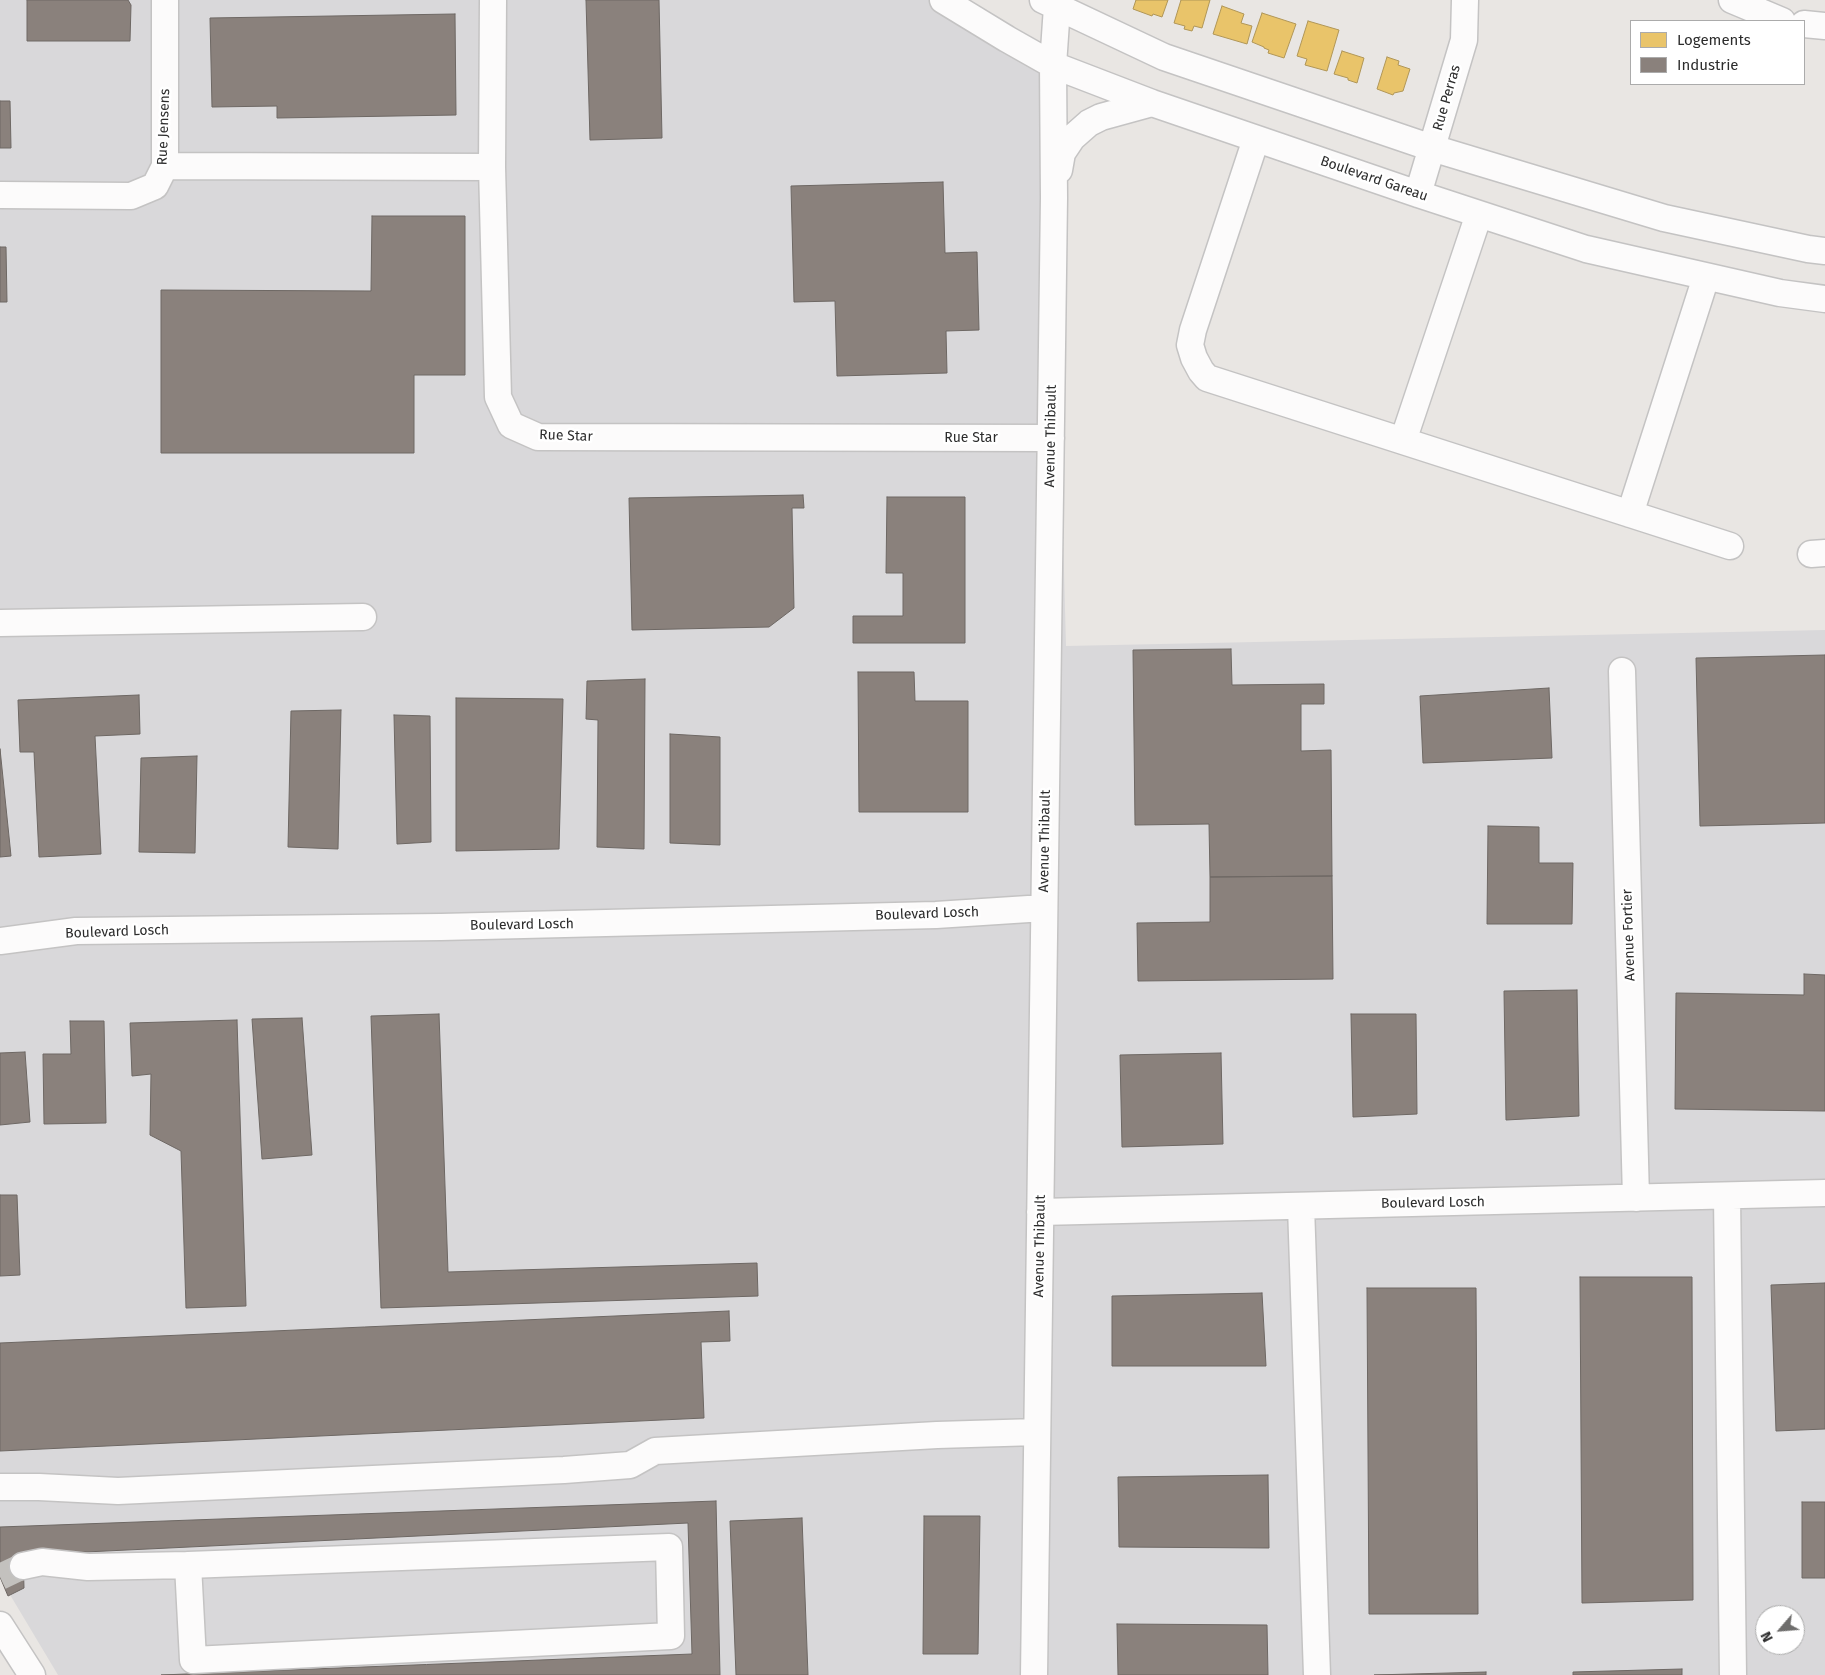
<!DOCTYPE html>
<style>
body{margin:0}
#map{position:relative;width:1825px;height:1675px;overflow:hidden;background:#e9e6e3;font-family:"Fira Sans",sans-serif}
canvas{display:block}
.legend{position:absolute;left:1630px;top:20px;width:175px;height:65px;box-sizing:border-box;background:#fff;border:1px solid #ababab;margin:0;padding:6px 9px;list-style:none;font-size:15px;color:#2c2c2c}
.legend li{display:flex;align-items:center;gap:10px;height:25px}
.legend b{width:25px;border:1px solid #ababab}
.north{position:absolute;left:1755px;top:1605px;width:50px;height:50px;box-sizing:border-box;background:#fff;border:1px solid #ababab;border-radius:50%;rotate:243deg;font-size:14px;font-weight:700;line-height:20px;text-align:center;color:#2c2c2c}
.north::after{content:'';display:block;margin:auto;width:18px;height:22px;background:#6e6d6c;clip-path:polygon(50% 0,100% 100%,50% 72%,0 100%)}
</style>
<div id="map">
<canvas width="1825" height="1675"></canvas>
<ul class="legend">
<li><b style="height:14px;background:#e9c46a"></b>Logements</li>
<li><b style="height:14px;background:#8a817c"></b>Industrie</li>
</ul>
<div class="north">N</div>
</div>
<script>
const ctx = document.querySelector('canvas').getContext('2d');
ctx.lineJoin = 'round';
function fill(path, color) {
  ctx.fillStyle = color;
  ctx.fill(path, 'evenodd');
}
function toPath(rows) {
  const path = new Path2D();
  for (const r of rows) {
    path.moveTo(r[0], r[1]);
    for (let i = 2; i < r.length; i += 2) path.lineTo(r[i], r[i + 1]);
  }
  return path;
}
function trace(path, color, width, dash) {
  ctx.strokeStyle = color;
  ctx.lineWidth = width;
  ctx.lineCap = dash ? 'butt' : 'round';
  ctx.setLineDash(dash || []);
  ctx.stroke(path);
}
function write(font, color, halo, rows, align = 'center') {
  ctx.font = font + ' "Fira Sans",sans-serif';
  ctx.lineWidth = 5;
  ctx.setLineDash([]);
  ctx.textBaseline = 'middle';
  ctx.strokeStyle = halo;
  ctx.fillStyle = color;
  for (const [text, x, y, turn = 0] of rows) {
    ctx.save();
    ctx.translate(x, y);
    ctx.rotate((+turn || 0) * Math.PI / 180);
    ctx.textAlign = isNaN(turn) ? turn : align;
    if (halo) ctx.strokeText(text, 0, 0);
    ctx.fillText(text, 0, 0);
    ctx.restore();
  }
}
fill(toPath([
 [0,0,934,0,1053,70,1054,198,1066,646,1825,630,1825,1675,58,1675,0,1578],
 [1765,1615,1795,1615,1795,1645,1765,1645]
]), '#d9d8da');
const homes = toPath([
 [1136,0,1168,0,1162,17,1153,14,1152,16,1133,9,1136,0],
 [1181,0,1210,0,1202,28,1194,26,1192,31,1184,29,1185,26,1174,23,1181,0],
 [1222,6,1244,14,1241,23,1252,26,1247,44,1213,34,1222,6],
 [1262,13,1296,24,1284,58,1268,53,1269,50,1264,48,1264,47,1252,42,1262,13],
 [1308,21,1339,30,1327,71,1305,65,1307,59,1297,56,1308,21],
 [1342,51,1364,58,1357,83,1348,80,1348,78,1334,74,1342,51],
 [1387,57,1399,61,1398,65,1410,69,1403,91,1394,93,1393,95,1377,89,1387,57]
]);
fill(homes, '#e9c46a');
trace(homes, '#b09657', 1);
const industry = toPath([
 [27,0,128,0,131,5,130,41,27,41,27,0],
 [586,0,659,0,662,138,590,140,586,0],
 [455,14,456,115,277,118,277,106,212,107,210,18,455,14],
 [0,101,10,101,11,148,0,148,0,101],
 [943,182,945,253,977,252,979,330,946,331,947,373,837,376,835,301,794,302,791,186,943,182],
 [372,216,465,216,465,375,414,375,414,453,161,453,161,290,371,291,372,216],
 [0,247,6,247,7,302,0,302,0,247],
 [803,495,804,508,792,508,794,608,769,627,632,630,629,498,803,495],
 [887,497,965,497,965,643,853,643,853,616,903,616,903,573,886,573,887,497],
 [1231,649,1232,685,1324,684,1324,704,1301,704,1301,751,1331,750,1332,876,1210,877,1209,824,1135,825,1133,650,1231,649],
 [1825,655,1825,823,1700,826,1696,658,1825,655],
 [858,672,914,672,915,701,968,701,968,812,859,812,858,672],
 [645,679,644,849,597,847,598,720,586,719,587,681,645,679],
 [1549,688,1552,758,1423,763,1420,696,1549,688],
 [139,695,140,734,95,736,101,854,39,857,34,752,20,752,18,700,139,695],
 [456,698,563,699,559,849,456,851,456,698],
 [341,710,338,849,288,847,291,711,341,710],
 [394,715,430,716,431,842,397,844,394,715],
 [670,734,720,737,720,845,670,843,670,734],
 [0,749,11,856,0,857,0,749],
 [197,756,195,853,139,852,141,758,197,756],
 [1488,826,1539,827,1539,863,1573,863,1572,924,1487,924,1488,826],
 [1332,876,1333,979,1138,981,1137,923,1210,922,1210,877,1332,876],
 [1804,974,1825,975,1825,1111,1675,1109,1676,993,1804,995,1804,974],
 [1577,990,1579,1116,1506,1120,1504,991,1577,990],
 [439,1014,448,1272,757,1263,758,1296,381,1308,371,1016,439,1014],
 [1351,1014,1416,1014,1417,1114,1353,1117,1351,1014],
 [302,1018,312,1155,262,1159,252,1019,302,1018],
 [237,1020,246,1306,186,1308,181,1151,150,1135,151,1074,132,1076,130,1023,237,1020],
 [70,1021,104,1021,106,1123,44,1124,43,1054,71,1054,70,1021],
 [25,1052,30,1122,0,1125,0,1053,25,1052],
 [1221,1053,1223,1144,1122,1147,1120,1055,1221,1053],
 [0,1195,17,1195,20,1275,0,1276,0,1195],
 [1580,1277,1692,1277,1693,1600,1582,1603,1580,1277],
 [1825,1283,1825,1429,1776,1431,1771,1285,1825,1283],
 [1367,1288,1476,1288,1478,1614,1369,1614,1367,1288],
 [1262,1293,1266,1366,1112,1366,1112,1296,1262,1293],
 [729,1311,730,1341,701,1342,704,1418,0,1451,0,1343,729,1311],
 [1268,1475,1269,1548,1119,1547,1118,1477,1268,1475],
 [716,1501,720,1675,161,1675,692,1654,688,1523,23,1555,24,1588,8,1596,0,1577,0,1527,716,1501],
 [1802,1502,1825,1502,1825,1578,1802,1578,1802,1502],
 [924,1516,980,1516,978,1654,923,1654,924,1516],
 [802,1518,808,1675,736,1675,730,1521,802,1518],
 [1117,1624,1267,1625,1268,1675,1118,1675,1117,1624],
 [1682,1669,1682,1675,1573,1675,1573,1672,1682,1669],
 [1486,1672,1486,1675,1374,1675,1486,1672]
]);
fill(industry, '#8a817c');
trace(industry, '#6e6864', 1);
trace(toPath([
 [0,1577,23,1566]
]), '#c3c1be', 26, [26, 13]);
const minor = toPath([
 [493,0,492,167,498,397,511,425,538,437,1051,438],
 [943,0,1007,39,1053,65,1152,103,1418,194,1586,249,1780,293,1825,299],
 [1043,0,1164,57,1432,148,1664,218,1808,249,1825,251],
 [1732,0,1782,21],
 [1804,24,1825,26],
 [1256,139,1193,330,1190,345,1194,358,1201,371,1207,378,1730,546],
 [165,166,492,167],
 [1059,170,1062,153,1072,138,1089,123,1101,117,1152,103],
 [1418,194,1464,40,1465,0],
 [0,195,131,196,155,186,165,166,165,0],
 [1403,441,1479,214],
 [1630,514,1706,277],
 [1811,554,1825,553],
 [0,623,363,617],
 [1622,671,1636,1198],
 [0,941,76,931,441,927,936,915,1044,908],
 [1727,1197,1733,1675],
 [1301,1206,1317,1675],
 [1040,1212,1825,1193],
 [0,1487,39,1487,118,1491,564,1470,630,1465,655,1451,937,1435,1037,1432],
 [23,1566,42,1562,88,1567,188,1565,669,1547,671,1636,193,1660,188,1565],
 [0,1625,32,1675],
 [1034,1675,1054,198,1053,65,1057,7,1059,0]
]);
trace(minor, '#c4c3c3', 29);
trace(minor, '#fcfbfb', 26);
write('14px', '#2c2c2c', '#fff', [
 ["Rue Perras",1447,98,-74],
 ["Rue Jensens",164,127,-88],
 ["Boulevard Gareau",1374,179,19],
 ["Rue Star",566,436,2],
 ["Avenue Thibault",1051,436,-89],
 ["Rue Star",971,438],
 ["Avenue Thibault",1045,841,-89],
 ["Boulevard Losch",927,914,-2],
 ["Boulevard Losch",522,925,-1],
 ["Boulevard Losch",117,932,-2],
 ["Avenue Fortier",1629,935,-92],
 ["Boulevard Losch",1433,1203,-1],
 ["Avenue Thibault",1040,1246,-89]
]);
</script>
